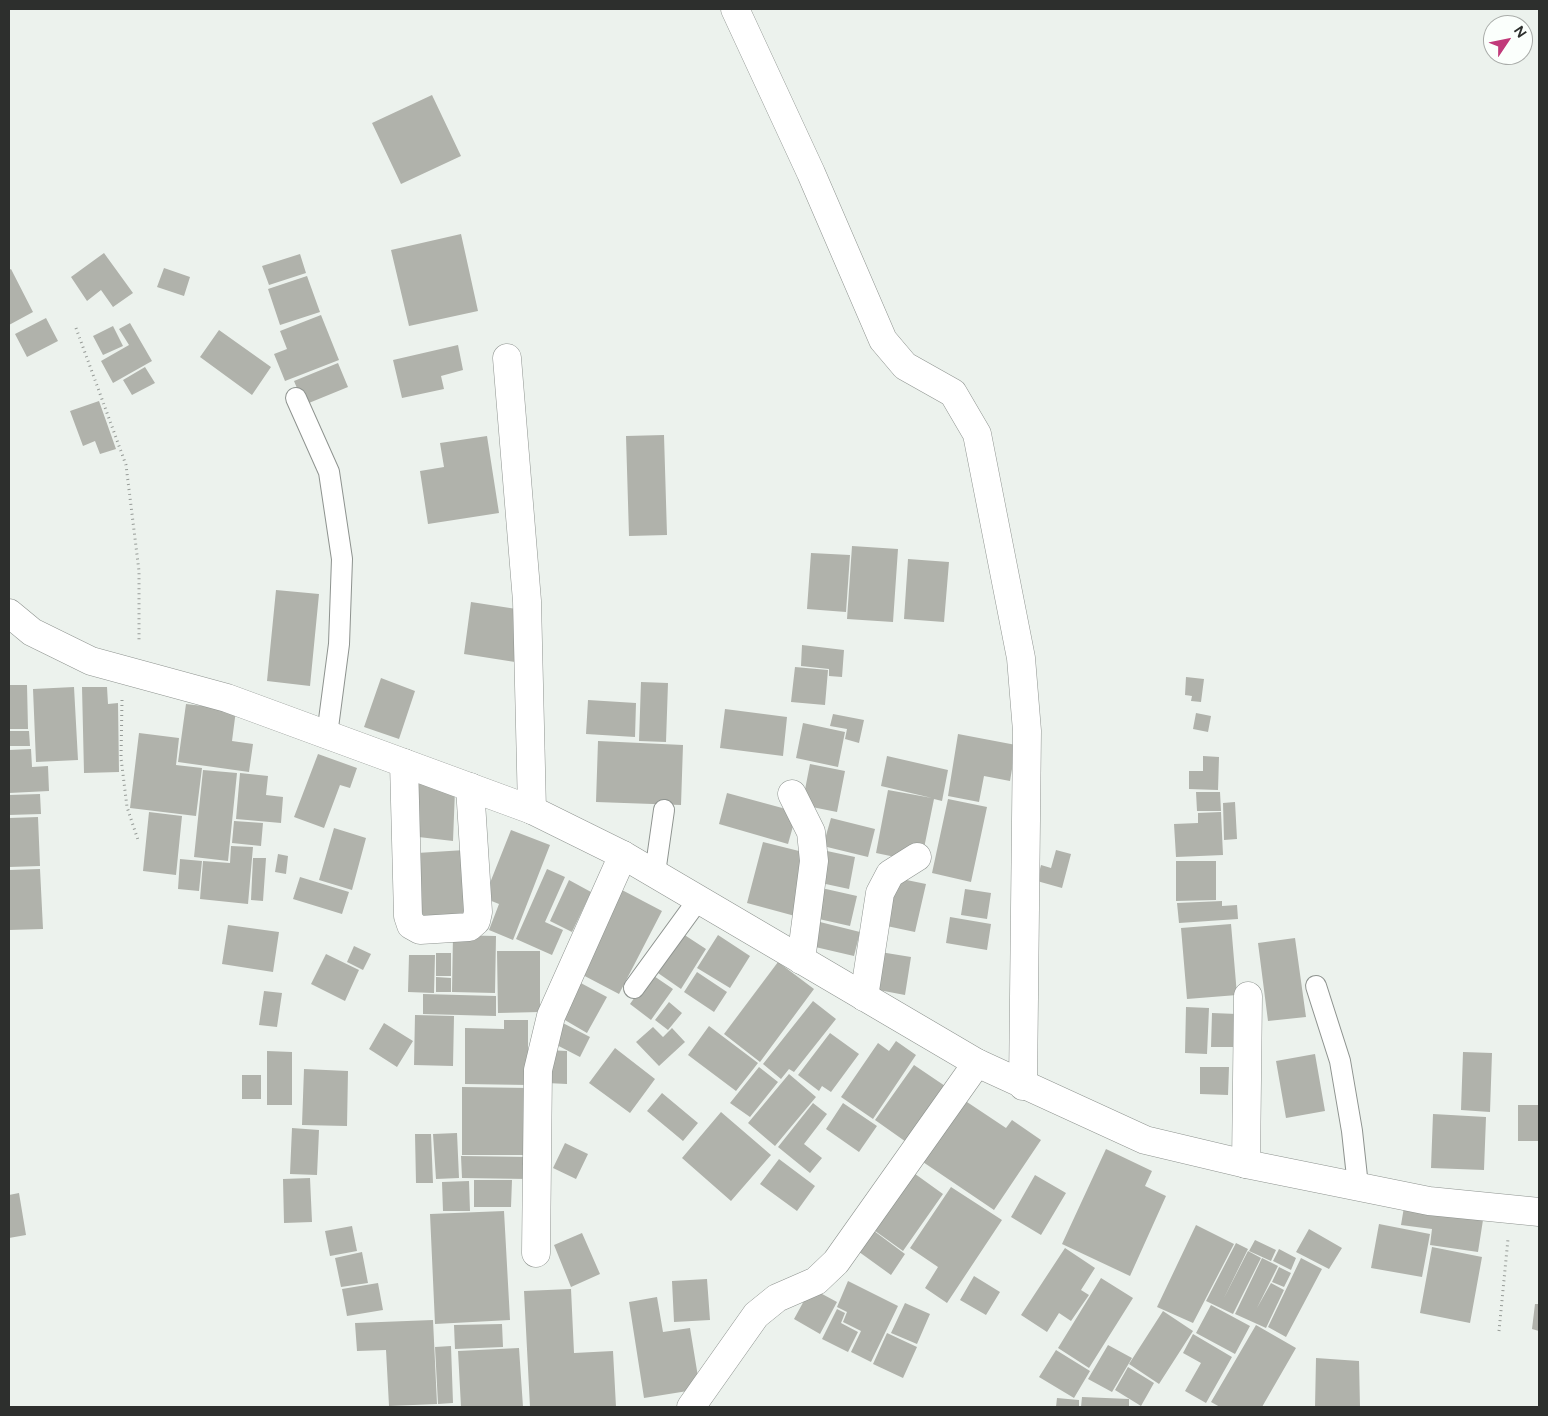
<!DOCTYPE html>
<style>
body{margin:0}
#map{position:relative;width:1548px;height:1416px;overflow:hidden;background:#ecf2ed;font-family:Figtree,sans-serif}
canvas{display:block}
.frame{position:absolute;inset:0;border:10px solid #2d2f2d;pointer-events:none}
.north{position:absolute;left:1483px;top:15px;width:50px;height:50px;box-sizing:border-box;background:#fbfffc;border:1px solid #a9aca9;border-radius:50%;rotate:56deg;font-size:14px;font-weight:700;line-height:20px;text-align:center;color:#2d2f2d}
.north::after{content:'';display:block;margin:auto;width:18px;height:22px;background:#c13a7a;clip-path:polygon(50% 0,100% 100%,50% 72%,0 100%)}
</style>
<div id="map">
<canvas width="1548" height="1416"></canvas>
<div class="frame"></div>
<div class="north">N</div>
</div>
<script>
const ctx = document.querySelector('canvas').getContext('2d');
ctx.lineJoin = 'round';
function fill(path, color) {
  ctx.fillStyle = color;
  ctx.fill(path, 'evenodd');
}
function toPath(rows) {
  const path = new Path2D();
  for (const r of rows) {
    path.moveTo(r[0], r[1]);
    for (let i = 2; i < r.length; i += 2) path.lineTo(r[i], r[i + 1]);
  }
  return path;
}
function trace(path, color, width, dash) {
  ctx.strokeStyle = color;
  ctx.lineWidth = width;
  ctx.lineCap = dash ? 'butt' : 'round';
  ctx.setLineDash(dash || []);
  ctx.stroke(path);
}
fill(toPath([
 [432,95,461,156,401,184,372,123],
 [461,234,478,311,409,326,391,250],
 [104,253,133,293,113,307,101,290,87,301,71,277],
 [300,254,306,273,269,285,262,266],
 [164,268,190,277,184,296,157,287],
 [11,269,33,312,9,325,9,270],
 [307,276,320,312,280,325,268,289],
 [321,315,339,360,285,381,274,354,287,349,280,331],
 [46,318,58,341,27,357,15,334],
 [130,323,152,361,113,383,101,361,129,345,119,329],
 [113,326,123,346,103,355,93,336],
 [219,330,271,367,252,395,200,357],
 [458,345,463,370,441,376,444,389,402,398,393,360],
 [338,363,348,387,304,405,294,381],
 [145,367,155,383,132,395,123,380],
 [99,401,116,449,100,454,95,441,83,446,70,411],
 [664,435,667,535,629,536,626,436],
 [487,436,499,513,428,524,420,471,444,467,440,443],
 [852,546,898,549,893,622,847,619],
 [811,553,850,555,846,612,807,609],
 [908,559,949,562,944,622,904,619],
 [276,590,319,594,310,686,267,681],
 [471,602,523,610,515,662,464,654],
 [802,645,844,650,842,677,829,676,829,669,801,666],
 [795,667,828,670,825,705,791,702],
 [1186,677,1204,679,1201,702,1191,701,1192,696,1185,695],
 [381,678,415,691,399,739,364,727],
 [641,682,668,683,666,742,639,741],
 [9,685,27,685,28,729,9,729],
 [74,687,78,760,36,762,33,689],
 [82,687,107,687,108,704,118,703,119,772,84,773],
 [588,700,636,703,635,737,586,734],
 [186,704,236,710,232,741,253,744,249,772,178,762],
 [725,709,787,717,783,756,720,748],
 [1196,713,1211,716,1208,732,1193,729],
 [833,714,864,720,859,743,845,739,847,729,830,726],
 [803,723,845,732,838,767,796,758],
 [9,731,29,731,30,746,9,746],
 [139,733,179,738,176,765,202,768,196,816,130,808],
 [958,734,1016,745,1010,781,984,776,979,802,948,796],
 [598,741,683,745,681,805,596,802],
 [31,749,32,767,48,766,49,791,9,793,9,750],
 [318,754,357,768,350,788,340,785,324,828,294,817],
 [887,756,948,770,942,801,934,799,923,853,905,859,876,853,888,790,932,798,881,786],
 [1203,756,1219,757,1218,790,1189,789,1189,771,1203,771],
 [810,764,845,771,837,812,802,805],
 [203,770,237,773,228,861,194,857],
 [240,773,268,776,266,795,283,797,281,823,236,819],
 [416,782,455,790,453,841,410,836],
 [1196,792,1220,792,1221,811,1197,811],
 [727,793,797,812,788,844,719,824],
 [40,794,41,814,9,815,9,795],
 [948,799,987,807,971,882,932,873],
 [1235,802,1237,839,1224,840,1223,803],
 [149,812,182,816,176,875,143,871],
 [1221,812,1223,855,1176,857,1174,824,1198,823,1198,813],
 [38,817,40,866,9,867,9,818],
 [831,818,875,829,868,857,823,846],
 [234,821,263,823,261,846,232,843],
 [334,828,366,838,352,890,319,880],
 [511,830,550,845,513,940,489,930,499,904,484,898],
 [763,842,811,854,795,916,747,903],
 [231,846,253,847,248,904,200,899,203,861,230,863],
 [465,850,470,920,423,923,417,853],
 [1056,850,1071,854,1062,888,1037,881,1041,865,1051,868],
 [827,851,855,857,849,889,821,883],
 [278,854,288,856,286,874,275,872],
 [253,858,266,858,263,901,251,900],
 [180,859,202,861,199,891,178,889],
 [1176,861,1216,861,1216,900,1176,901],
 [40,869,43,929,9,930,9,870],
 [547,869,565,877,545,922,563,930,552,955,516,939],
 [300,877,349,892,342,914,293,899],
 [892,877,926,884,915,932,882,925],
 [569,880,591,892,572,932,550,921],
 [817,887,857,896,850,926,810,917],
 [965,889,991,893,987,919,961,915],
 [622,890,662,911,619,994,579,973],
 [1222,901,1222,906,1237,905,1238,919,1179,923,1177,903],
 [950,917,991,924,987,950,946,943],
 [816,921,860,932,854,956,811,946],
 [1231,924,1237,995,1187,999,1181,928],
 [228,925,279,932,273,972,222,964],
 [683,934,706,949,681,989,658,973],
 [453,935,496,936,495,993,452,992],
 [718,935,750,956,730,988,697,968],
 [1295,938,1306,1017,1268,1021,1258,943],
 [354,946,371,954,363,970,347,962],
 [497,951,540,951,540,1012,498,1013],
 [874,951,911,957,905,995,868,988],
 [436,953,451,953,451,976,436,976],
 [326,954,359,970,345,1001,311,984],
 [409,955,435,955,434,993,408,992],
 [778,962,814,989,760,1062,724,1034],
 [697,972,727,992,714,1012,684,992],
 [651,974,673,989,651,1020,630,1004],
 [436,977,451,978,451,992,436,992],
 [577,981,607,997,587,1033,558,1016],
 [264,991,282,993,277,1027,259,1025],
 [423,994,496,996,496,1016,423,1014],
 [813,1001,836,1019,794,1072,789,1069,781,1079,763,1064],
 [669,1002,682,1013,668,1030,655,1020],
 [1186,1007,1209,1008,1207,1054,1185,1053],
 [1212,1013,1237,1014,1236,1047,1211,1047],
 [415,1015,454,1016,453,1066,414,1065],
 [504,1020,528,1020,528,1085,465,1084,465,1028,504,1029],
 [559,1021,590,1037,580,1057,549,1041],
 [384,1023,413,1041,397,1067,369,1049],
 [709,1026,758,1063,736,1091,688,1055],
 [653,1027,663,1037,672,1028,685,1042,659,1066,636,1042],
 [830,1033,859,1054,831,1092,822,1086,819,1091,798,1075],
 [896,1041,916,1055,873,1119,841,1097,878,1043,889,1051],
 [615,1048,655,1079,630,1113,589,1083],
 [547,1050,567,1051,567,1084,547,1083],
 [267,1051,292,1052,292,1105,267,1105],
 [1463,1052,1492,1053,1490,1112,1461,1110],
 [1315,1054,1325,1111,1286,1118,1276,1061],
 [914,1065,948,1088,909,1144,875,1120],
 [759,1067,778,1082,750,1117,730,1103],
 [1200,1067,1229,1067,1228,1095,1200,1094],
 [304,1069,348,1071,347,1126,302,1125],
 [789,1074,816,1097,775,1146,748,1123],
 [242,1075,261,1075,261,1099,242,1099],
 [462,1087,529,1088,529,1155,462,1155],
 [662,1093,698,1123,683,1141,647,1111],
 [961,1098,1006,1128,1012,1120,1041,1140,994,1210,920,1160],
 [813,1103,827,1114,804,1144,822,1158,810,1173,778,1147],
 [843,1103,877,1126,859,1152,826,1129],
 [1518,1105,1539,1105,1539,1141,1518,1141],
 [721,1112,771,1155,731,1201,682,1158],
 [1433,1114,1486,1117,1484,1170,1431,1168],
 [292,1128,319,1130,317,1175,290,1174],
 [457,1133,459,1178,436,1179,433,1134],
 [415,1134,431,1134,433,1183,416,1183],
 [565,1143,588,1154,576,1179,553,1168],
 [1106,1149,1152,1171,1145,1186,1166,1196,1130,1276,1062,1244],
 [461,1156,529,1157,528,1179,462,1178],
 [779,1159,815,1186,797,1211,760,1184],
 [911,1171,943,1194,903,1251,871,1228],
 [1035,1175,1066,1193,1041,1235,1011,1217],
 [310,1178,312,1222,284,1223,283,1179],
 [474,1180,512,1180,511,1207,474,1207],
 [469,1181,470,1211,443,1211,442,1182],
 [951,1187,1002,1220,947,1303,925,1288,938,1267,910,1248],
 [19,1193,26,1235,9,1238,9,1195],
 [1404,1207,1483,1220,1478,1252,1430,1245,1432,1229,1401,1225],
 [504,1211,510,1320,435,1324,430,1214],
 [1379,1224,1430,1234,1422,1277,1371,1268],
 [1196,1225,1234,1244,1193,1323,1157,1307],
 [352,1226,357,1251,330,1256,325,1231],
 [870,1228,905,1254,891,1275,855,1249],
 [1309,1229,1342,1248,1329,1269,1296,1252],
 [582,1233,600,1274,571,1287,554,1245],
 [1255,1240,1276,1250,1271,1261,1249,1251],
 [1236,1243,1248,1249,1224,1298,1248,1251,1261,1258,1233,1314,1206,1301],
 [1432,1247,1482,1257,1470,1323,1420,1313],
 [1065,1248,1095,1268,1081,1290,1089,1295,1071,1321,1059,1313,1047,1332,1021,1315],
 [1279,1249,1296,1258,1291,1270,1273,1261],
 [362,1252,368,1283,341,1287,335,1258],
 [1262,1258,1278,1266,1257,1308,1271,1283,1284,1290,1266,1328,1235,1314],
 [1301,1258,1322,1269,1286,1337,1268,1327],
 [1279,1267,1291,1273,1284,1287,1272,1282],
 [974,1276,1000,1292,986,1315,960,1300],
 [1101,1278,1133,1298,1089,1368,1058,1348],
 [707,1279,710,1320,674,1322,672,1281],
 [848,1281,898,1306,871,1362,851,1352,861,1331,843,1322,847,1312,837,1307],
 [378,1283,383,1310,347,1316,342,1289],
 [811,1288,837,1302,820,1334,794,1319],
 [571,1289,574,1353,613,1351,616,1407,530,1407,524,1291],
 [657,1297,663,1332,690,1328,700,1389,644,1398,629,1302],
 [905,1303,930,1314,917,1344,891,1333],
 [1535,1304,1539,1304,1539,1331,1532,1329],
 [1211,1305,1250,1326,1235,1354,1196,1333],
 [837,1309,845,1313,841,1323,858,1332,848,1352,822,1339],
 [1163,1311,1193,1331,1159,1384,1129,1364],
 [433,1320,437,1404,389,1406,386,1350,357,1351,355,1323],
 [502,1324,503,1347,455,1349,454,1325],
 [1256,1325,1296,1348,1262,1407,1220,1407,1211,1402],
 [887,1333,917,1347,903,1378,873,1364],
 [1193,1334,1232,1357,1206,1403,1185,1391,1201,1363,1183,1353],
 [1108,1345,1132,1358,1112,1392,1088,1379],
 [451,1346,453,1403,438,1404,435,1347],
 [519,1348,523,1407,461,1407,458,1351],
 [1056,1350,1090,1371,1074,1398,1039,1377],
 [1316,1358,1359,1361,1360,1407,1315,1407],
 [1128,1367,1154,1383,1141,1406,1115,1390],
 [1082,1397,1129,1399,1129,1407,1081,1407],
 [1057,1398,1079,1400,1079,1407,1056,1407]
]), '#b0b2ab');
const lane = toPath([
 [296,398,329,472,342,559,339,644,327,735],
 [655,873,664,810],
 [1316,986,1340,1061,1352,1131,1358,1186],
 [634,988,698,900]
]);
const street = toPath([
 [735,9,811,173,883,340,905,366,953,393,977,434,1021,658,1027,731,1023,1086],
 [507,358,527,601,532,810],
 [404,763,408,916,411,925,420,930,469,927,476,921,478,912,470,787],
 [792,794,811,832,814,861,801,960],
 [864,997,880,893,890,874,917,857],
 [1246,1164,1248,996],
 [536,1253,538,1070,551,1016,623,855],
 [691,1407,756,1315,777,1298,816,1281,836,1262,977,1063]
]);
const secondary = toPath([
 [9,613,32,632,91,661,227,698,532,810,623,855,977,1063,1145,1140,1246,1164,1429,1201,1539,1212]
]);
trace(lane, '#8e938f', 22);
trace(street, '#8e938f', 29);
trace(secondary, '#8e938f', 29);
trace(toPath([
 [76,328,126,465,139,571,139,642],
 [122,700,121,758,127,807,138,840],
 [1499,1331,1508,1239]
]), '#969b97', 3, [1, 4]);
trace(lane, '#fff', 20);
trace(street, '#fff', 28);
trace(secondary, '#fff', 28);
</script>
